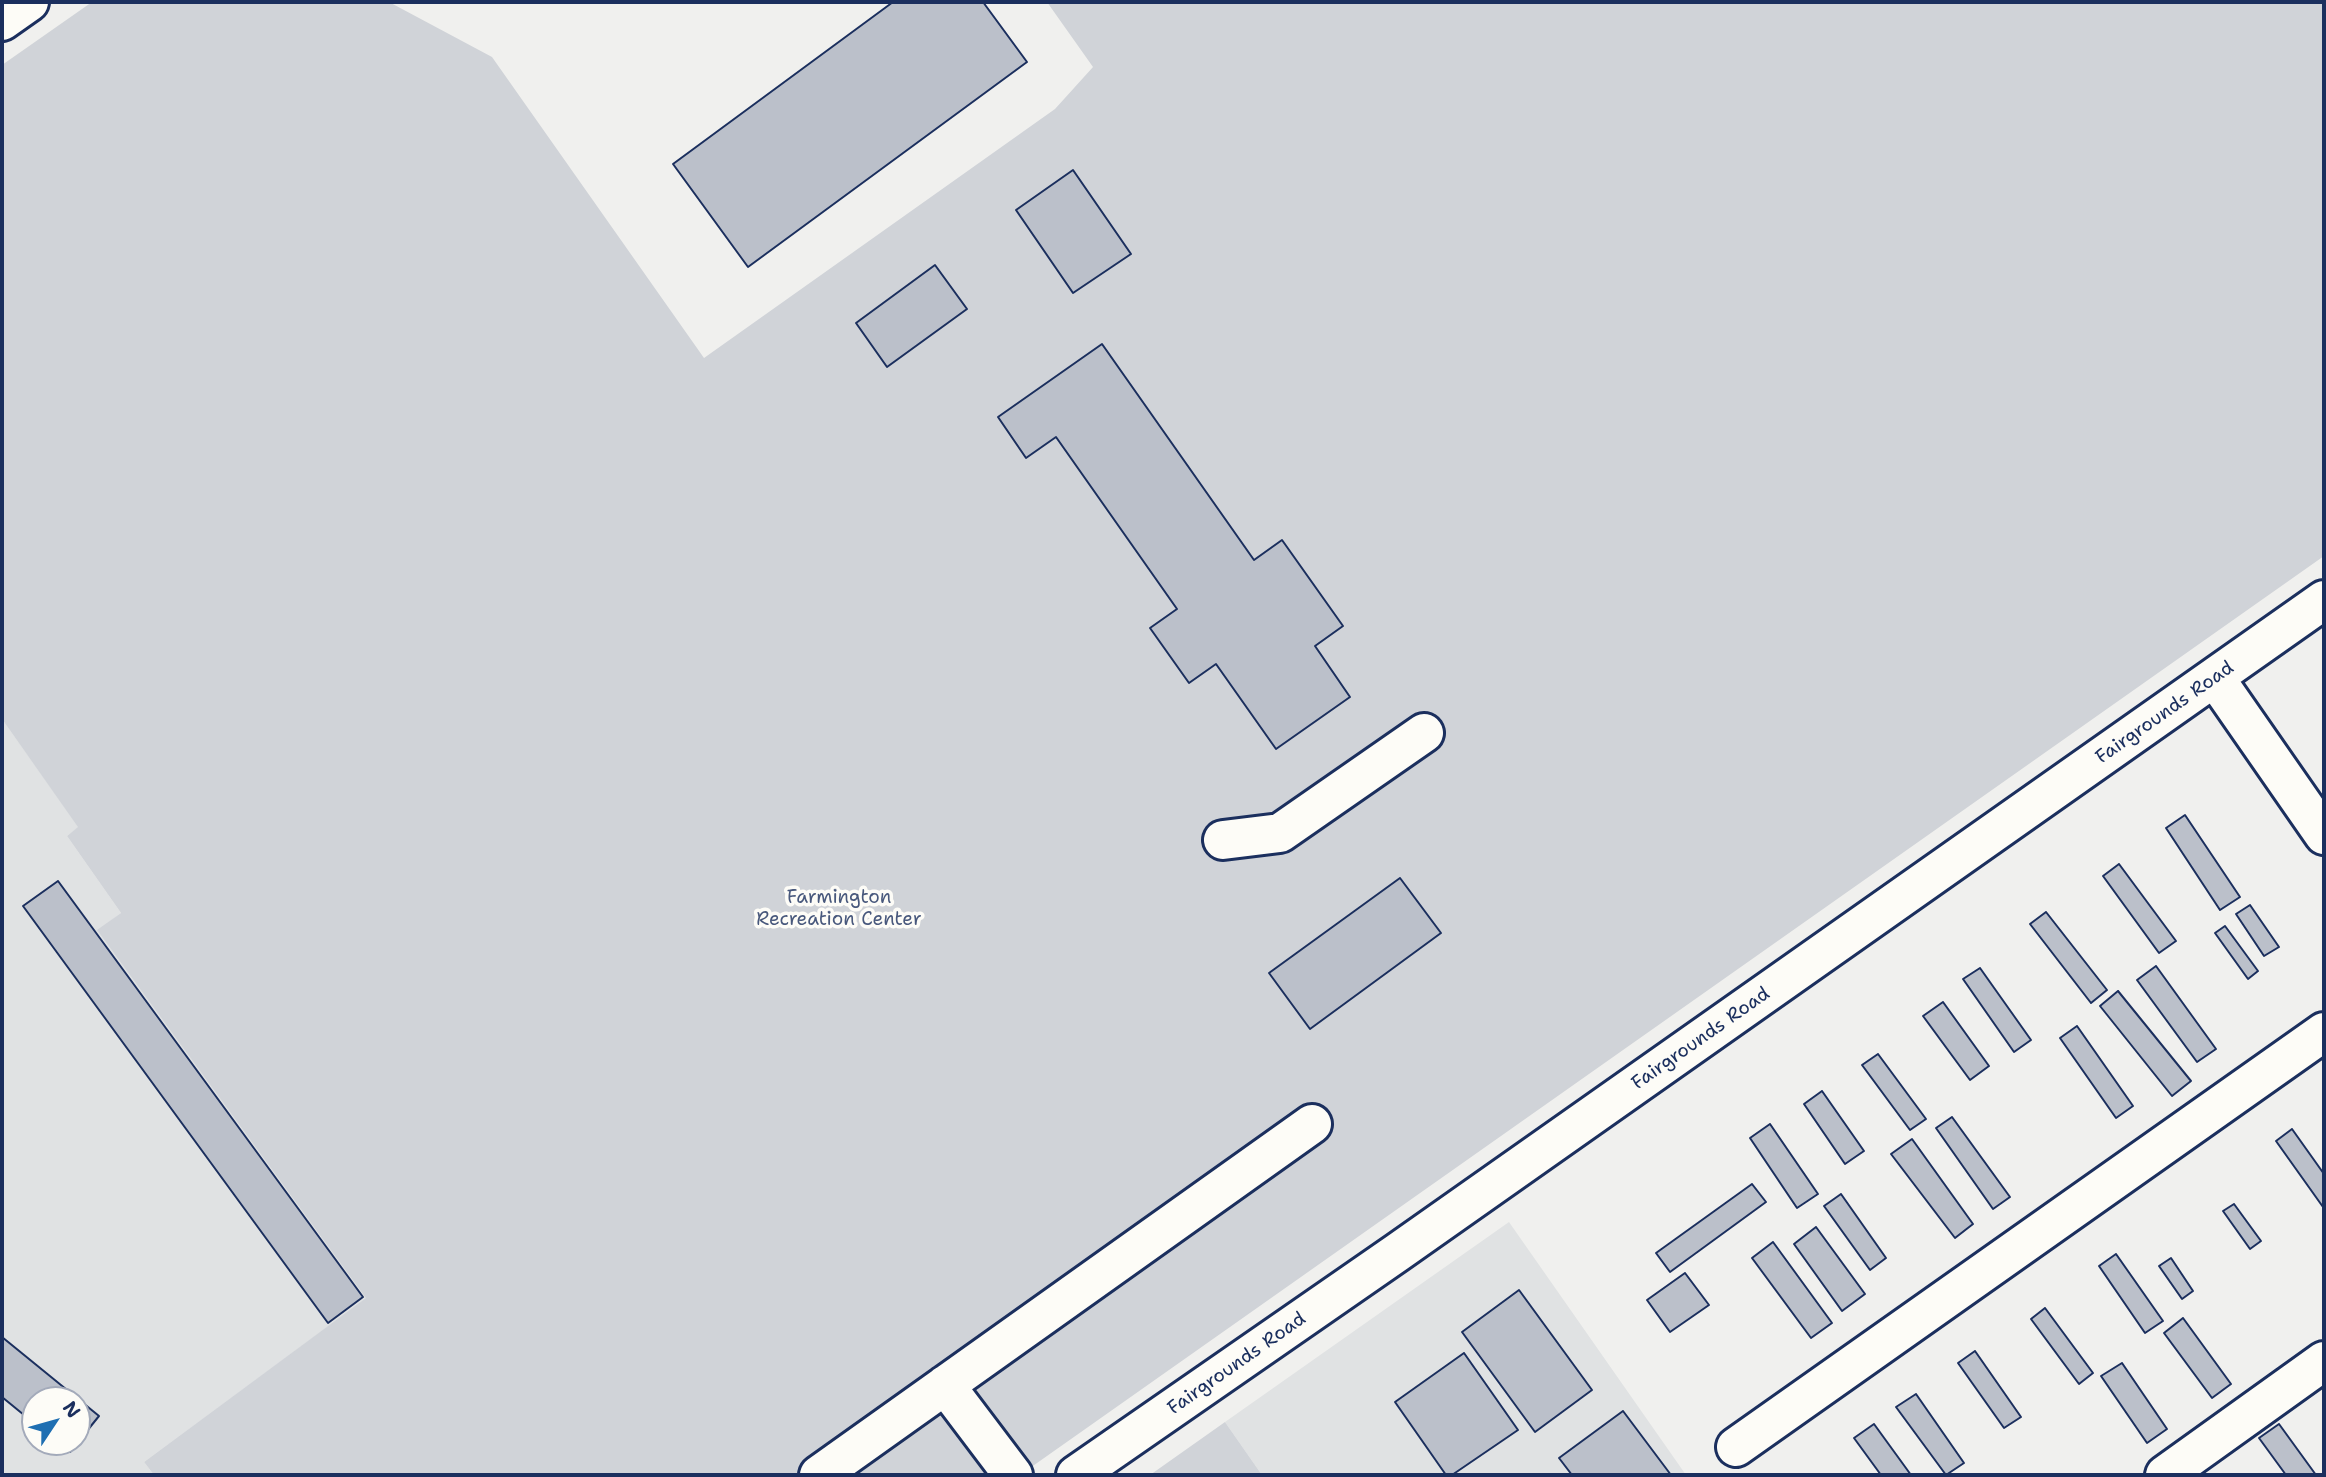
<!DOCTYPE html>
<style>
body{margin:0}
#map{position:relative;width:2326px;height:1477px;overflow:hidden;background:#f0f0ee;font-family:"Shantell Sans",sans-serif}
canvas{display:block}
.frame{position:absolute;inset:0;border:4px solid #1b2f5e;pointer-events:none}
.north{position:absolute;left:21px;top:1386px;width:70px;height:70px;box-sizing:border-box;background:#fdfcf7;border:2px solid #a3aaba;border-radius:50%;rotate:54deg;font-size:19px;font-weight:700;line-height:28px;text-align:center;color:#1b2f5e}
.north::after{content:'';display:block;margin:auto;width:24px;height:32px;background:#1f6fb2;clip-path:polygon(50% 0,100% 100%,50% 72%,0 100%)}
</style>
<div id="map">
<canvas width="2326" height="1477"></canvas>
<div class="frame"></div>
<div class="north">N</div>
</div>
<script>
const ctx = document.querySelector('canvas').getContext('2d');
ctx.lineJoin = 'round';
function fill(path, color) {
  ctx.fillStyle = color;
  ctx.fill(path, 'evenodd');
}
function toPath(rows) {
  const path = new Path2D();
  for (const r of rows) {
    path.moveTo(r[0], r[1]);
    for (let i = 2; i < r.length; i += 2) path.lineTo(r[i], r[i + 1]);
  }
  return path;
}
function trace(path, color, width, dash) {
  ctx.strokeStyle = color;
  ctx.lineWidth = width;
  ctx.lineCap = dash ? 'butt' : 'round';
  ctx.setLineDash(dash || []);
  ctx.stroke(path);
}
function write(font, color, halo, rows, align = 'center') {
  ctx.font = font + ' "Shantell Sans",sans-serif';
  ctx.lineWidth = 7;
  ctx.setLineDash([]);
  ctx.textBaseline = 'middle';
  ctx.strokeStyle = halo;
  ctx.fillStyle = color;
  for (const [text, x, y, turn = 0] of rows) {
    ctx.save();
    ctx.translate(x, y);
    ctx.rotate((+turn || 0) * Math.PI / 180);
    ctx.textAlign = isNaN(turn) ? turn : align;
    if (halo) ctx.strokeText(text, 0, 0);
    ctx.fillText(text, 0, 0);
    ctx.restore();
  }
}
fill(toPath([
 [2,719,79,827,67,836,121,913,98,931,367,1298,144,1462,154,1475,2,1475],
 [35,1400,77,1400,77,1442,35,1442],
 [1509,1222,1686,1475,1262,1475,1225,1422]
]), '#e0e2e3');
fill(toPath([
 [92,2,389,2,492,57,704,358,1055,109,1093,67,1047,2,2324,2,2324,556,1020,1475,154,1475,144,1462,366,1298,97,930,121,913,67,836,78,827,2,719,2,65],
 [1225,1422,1262,1475,1150,1475]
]), '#d0d3d8');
const building = toPath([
 [893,2,983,2,1027,62,748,267,673,164,893,2],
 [1073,170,1131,254,1073,293,1016,210,1073,170],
 [935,265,967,309,887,367,856,323,935,265],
 [1102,344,1254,560,1282,540,1343,626,1315,646,1350,697,1276,749,1216,664,1189,683,1150,628,1177,609,1056,437,1026,458,998,417,1102,344],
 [2185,815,2240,897,2220,910,2166,828,2185,815],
 [2119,864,2176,941,2159,953,2103,876,2119,864],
 [1400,878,1441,933,1310,1029,1269,973,1400,878],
 [58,881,363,1297,328,1323,23,906,58,881],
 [2250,905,2279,947,2264,956,2236,914,2250,905],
 [2046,912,2107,990,2091,1003,2030,924,2046,912],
 [2225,926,2258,971,2248,979,2215,933,2225,926],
 [2156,966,2216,1049,2197,1062,2137,980,2156,966],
 [1980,968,2031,1040,2014,1052,1963,979,1980,968],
 [2118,991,2191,1081,2172,1096,2100,1006,2118,991],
 [1943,1002,1989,1066,1970,1080,1923,1016,1943,1002],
 [2077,1026,2133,1106,2116,1118,2060,1038,2077,1026],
 [1878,1054,1926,1119,1910,1130,1862,1065,1878,1054],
 [1822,1091,1864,1151,1845,1164,1804,1104,1822,1091],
 [1952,1117,2010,1197,1993,1209,1936,1128,1952,1117],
 [1770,1124,1818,1194,1797,1208,1750,1138,1770,1124],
 [2292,1129,2324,1174,2323,1207,2276,1141,2292,1129],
 [1912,1139,1973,1224,1955,1238,1891,1154,1912,1139],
 [1752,1184,1766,1202,1670,1272,1656,1253,1752,1184],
 [1841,1194,1886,1258,1870,1270,1824,1206,1841,1194],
 [2234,1204,2261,1241,2250,1249,2223,1211,2234,1204],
 [1816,1227,1865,1294,1842,1311,1794,1244,1816,1227],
 [1773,1242,1832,1323,1811,1338,1752,1258,1773,1242],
 [2116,1254,2163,1321,2145,1333,2099,1266,2116,1254],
 [2171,1258,2193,1291,2182,1299,2159,1266,2171,1258],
 [1685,1273,1709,1305,1670,1332,1647,1300,1685,1273],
 [1519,1290,1592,1390,1535,1432,1462,1332,1519,1290],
 [2045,1308,2093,1373,2079,1384,2031,1319,2045,1308],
 [2183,1318,2231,1384,2212,1398,2164,1333,2183,1318],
 [2,1337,99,1416,70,1452,58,1442,77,1442,77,1400,35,1400,35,1424,2,1397,2,1337],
 [1975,1351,2021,1417,2004,1428,1958,1363,1975,1351],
 [1464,1353,1518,1430,1452,1475,1446,1475,1395,1402,1464,1353],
 [2122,1363,2167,1429,2147,1443,2101,1376,2122,1363],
 [1916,1394,1964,1463,1946,1475,1896,1407,1916,1394],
 [1623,1411,1671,1475,1572,1475,1559,1458,1623,1411],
 [1874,1424,1911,1475,1881,1475,1854,1438,1874,1424],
 [2279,1424,2316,1475,2286,1475,2259,1438,2279,1424]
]);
fill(building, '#bbc0ca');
trace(building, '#1b2f5e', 2);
const minor = toPath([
 [2,21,29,2],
 [2215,678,2324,835],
 [1223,840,1280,833,1424,733],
 [945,1385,1013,1475],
 [1736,1447,2324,1032],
 [819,1475,1312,1124],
 [1076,1475,1398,1252,2324,600],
 [2165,1475,2324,1361]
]);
trace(minor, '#1b2f5e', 44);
trace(minor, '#fdfcf7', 38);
write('19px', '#1b2f5e', '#fdfcf7', [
 ["Fairgrounds Road",2165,713,-35],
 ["Fairgrounds Road",1701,1039,-35],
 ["Fairgrounds Road",1237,1364,-35]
]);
write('19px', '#48587c', '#fdfcf7', [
 ["Farmington",839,898],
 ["Recreation Center",839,920]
]);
</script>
